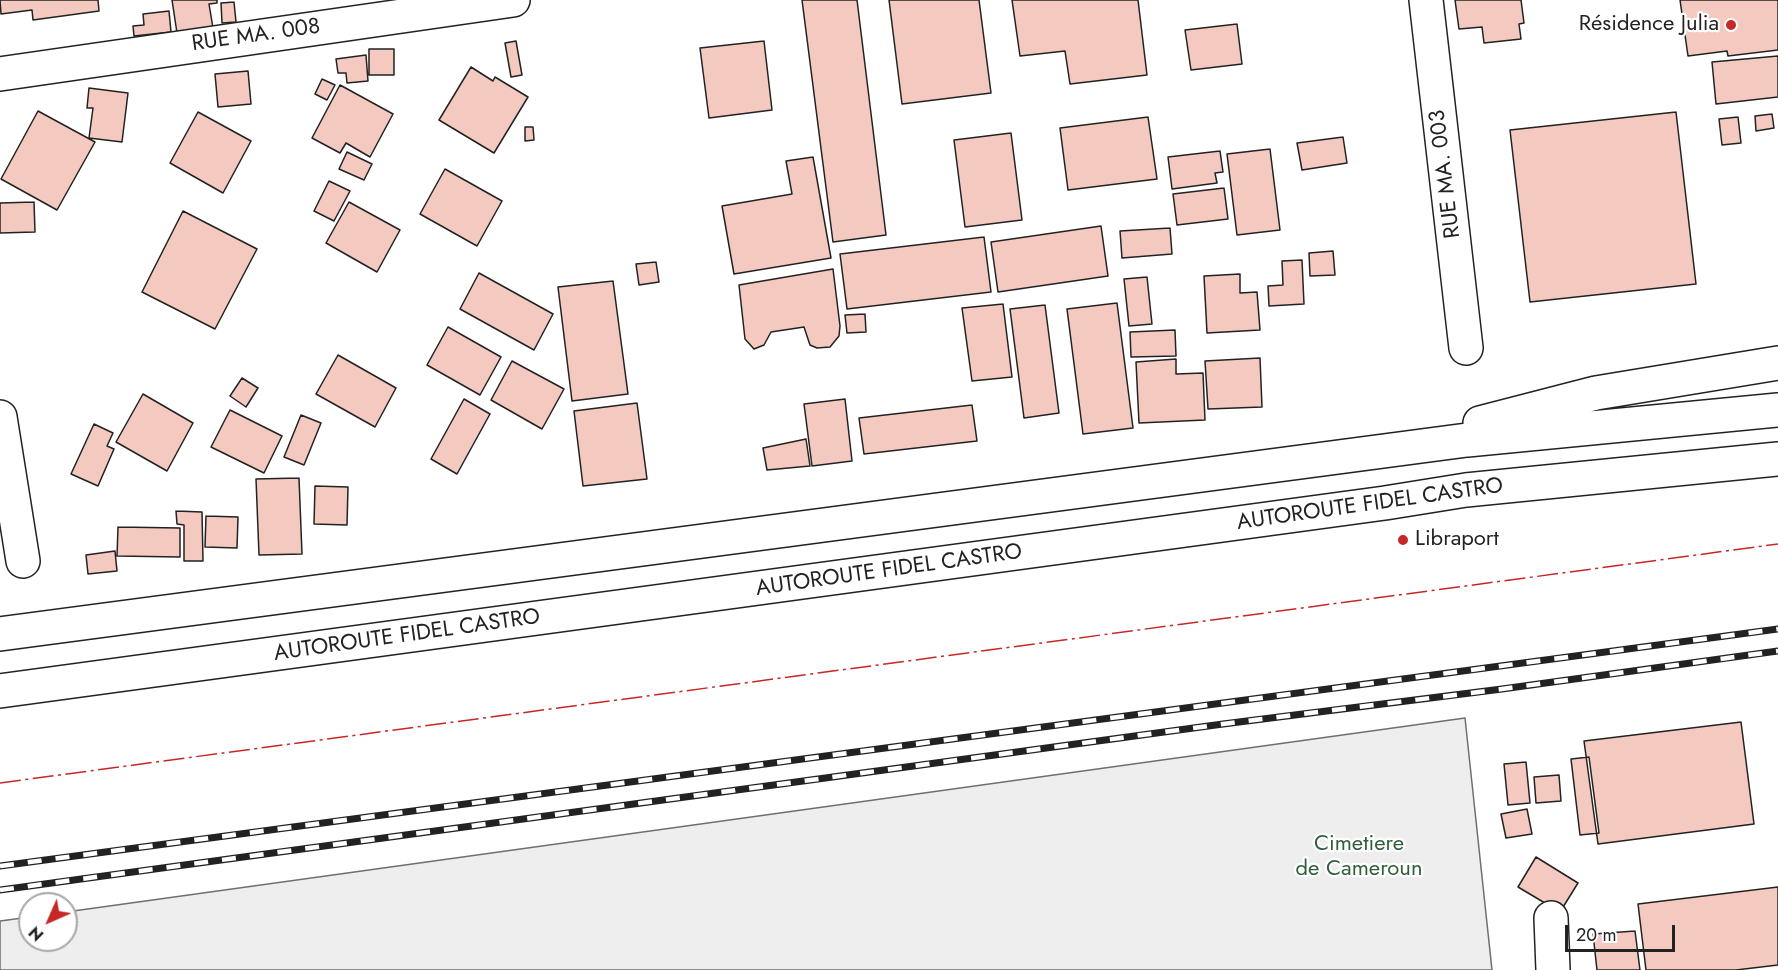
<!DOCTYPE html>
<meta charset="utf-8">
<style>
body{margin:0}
#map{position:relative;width:1778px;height:970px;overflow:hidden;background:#fff;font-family:Jost,sans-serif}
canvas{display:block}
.north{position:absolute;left:18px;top:892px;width:60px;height:60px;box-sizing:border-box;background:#fff;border:2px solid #a7a7a7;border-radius:50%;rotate:225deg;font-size:16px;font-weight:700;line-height:24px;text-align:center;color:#222}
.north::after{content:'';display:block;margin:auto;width:21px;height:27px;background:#c62828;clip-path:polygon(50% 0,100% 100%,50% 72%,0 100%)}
.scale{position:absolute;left:1565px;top:925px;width:110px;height:27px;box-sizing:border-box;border:3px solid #222;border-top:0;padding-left:8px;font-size:18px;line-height:21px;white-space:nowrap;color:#222;-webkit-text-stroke:4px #fff;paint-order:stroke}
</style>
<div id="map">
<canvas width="1778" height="970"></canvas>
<div class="north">N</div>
<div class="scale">20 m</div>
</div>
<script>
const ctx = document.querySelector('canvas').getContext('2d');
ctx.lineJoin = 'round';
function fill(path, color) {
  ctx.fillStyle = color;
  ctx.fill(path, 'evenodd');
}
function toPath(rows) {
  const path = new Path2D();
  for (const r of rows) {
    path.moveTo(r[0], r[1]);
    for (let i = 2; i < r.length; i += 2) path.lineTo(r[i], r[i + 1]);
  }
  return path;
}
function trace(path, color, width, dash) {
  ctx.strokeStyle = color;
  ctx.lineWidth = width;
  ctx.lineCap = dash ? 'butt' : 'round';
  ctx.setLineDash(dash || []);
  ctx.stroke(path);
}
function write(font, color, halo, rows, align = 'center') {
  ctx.font = font + ' Jost,sans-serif';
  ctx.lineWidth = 4.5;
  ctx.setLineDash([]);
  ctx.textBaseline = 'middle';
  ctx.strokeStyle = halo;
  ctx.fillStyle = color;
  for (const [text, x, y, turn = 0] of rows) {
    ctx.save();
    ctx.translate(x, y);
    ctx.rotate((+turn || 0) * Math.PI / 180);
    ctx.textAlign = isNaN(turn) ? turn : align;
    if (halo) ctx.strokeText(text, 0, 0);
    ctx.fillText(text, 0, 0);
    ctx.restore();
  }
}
const green = toPath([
 [1465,718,1492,970,0,970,0,921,30,917,30,940,66,940,66,912,1465,718]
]);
fill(green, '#eee');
trace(green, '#6f6f6f', 1.5);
const building = toPath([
 [0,0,98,0,99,11,33,20,32,10,1,14,0,0],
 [172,0,217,0,217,3,209,4,213,28,177,33,172,0],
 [802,0,857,0,886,235,833,242,802,0],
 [889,0,979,0,991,93,902,104,889,0],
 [1012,0,1138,0,1147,75,1070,84,1065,51,1020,56,1012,0],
 [1455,0,1521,0,1524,23,1519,24,1521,39,1484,43,1482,27,1459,29,1455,0],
 [1680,0,1778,0,1778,50,1728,56,1727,51,1688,56,1680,0],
 [234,2,236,22,222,23,221,3,234,2],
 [169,11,171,32,134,36,133,26,144,25,143,14,169,11],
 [1237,24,1242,64,1191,70,1185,30,1237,24],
 [516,41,522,75,511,77,505,43,516,41],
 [764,41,772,110,709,118,700,48,764,41],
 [369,49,394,49,394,75,369,75,369,49],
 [366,55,368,81,347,83,346,73,338,73,336,59,366,55],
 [1778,56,1778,97,1716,104,1712,62,1778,56],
 [471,67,493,81,495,77,528,97,494,153,439,120,471,67],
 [248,71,251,104,218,107,215,74,248,71],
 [322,79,335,85,327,100,315,94,322,79],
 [340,85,393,114,370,157,346,143,340,153,312,138,340,85],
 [89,88,128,93,122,142,89,138,93,108,87,108,89,88],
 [38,111,95,142,57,210,1,179,38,111],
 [198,112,251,141,223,193,170,163,198,112],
 [1676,112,1696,284,1530,302,1510,130,1676,112],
 [1772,114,1774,128,1756,131,1755,116,1772,114],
 [1148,117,1157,179,1068,190,1060,128,1148,117],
 [1738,117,1741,143,1722,145,1719,119,1738,117],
 [525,127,533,127,534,140,525,141,525,127],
 [1011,133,1022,220,965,227,954,140,1011,133],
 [1343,137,1347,163,1302,170,1297,143,1343,137],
 [1270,149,1280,230,1237,235,1227,154,1270,149],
 [1220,151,1223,172,1215,173,1217,183,1172,189,1168,157,1220,151],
 [347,152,372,164,364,180,339,169,347,152],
 [813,157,831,258,734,274,722,206,792,194,786,161,813,157],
 [445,169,502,201,477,246,420,214,445,169],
 [329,181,350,191,334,221,314,211,329,181],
 [1224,188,1228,219,1177,225,1173,194,1224,188],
 [34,202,35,232,0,233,0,203,34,202],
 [349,202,400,230,377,272,326,243,349,202],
 [183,211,257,249,215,329,142,292,183,211],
 [1101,226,1108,276,998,292,991,242,1101,226],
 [1170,228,1172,254,1122,258,1120,231,1170,228],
 [984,237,991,292,847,309,840,254,984,237],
 [1333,251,1335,275,1310,276,1309,253,1333,251],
 [1302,260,1304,304,1269,306,1268,286,1283,285,1282,261,1302,260],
 [656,262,659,282,639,285,636,264,656,262],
 [833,269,840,326,839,336,830,347,817,348,810,345,804,327,771,332,764,345,754,349,745,339,739,285,833,269],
 [479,273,553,314,534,350,460,309,479,273],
 [1240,274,1240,293,1257,292,1260,330,1207,333,1204,276,1240,274],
 [1147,277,1152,324,1129,326,1124,279,1147,277],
 [613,281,628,394,572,401,558,287,613,281],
 [1117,303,1133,428,1083,434,1067,309,1117,303],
 [1003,304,1012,377,972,381,962,308,1003,304],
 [1045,305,1059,413,1024,418,1010,309,1045,305],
 [865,314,866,332,847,333,845,315,865,314],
 [448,327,501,357,480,395,427,365,448,327],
 [1175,330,1176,356,1131,357,1130,332,1175,330],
 [338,355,396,388,375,427,316,394,338,355],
 [1260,358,1262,407,1208,409,1205,361,1260,358],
 [1176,359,1176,374,1203,373,1205,420,1139,423,1136,362,1176,359],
 [512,361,564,389,542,429,491,400,512,361],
 [242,378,258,388,246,407,230,396,242,378],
 [143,394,193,423,167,471,116,442,143,394],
 [464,399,490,414,457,474,431,459,464,399],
 [845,399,852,461,812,466,804,404,845,399],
 [637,403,647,479,583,486,574,411,637,403],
 [972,405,977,441,864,454,859,418,972,405],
 [230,410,282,436,264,473,211,447,230,410],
 [301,415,321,423,304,465,284,457,301,415],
 [94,424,113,433,107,446,114,449,98,486,71,474,94,424],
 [806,439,810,466,767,470,763,448,806,439],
 [299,478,302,554,259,555,256,479,299,478],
 [315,486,348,487,347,525,314,524,315,486],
 [176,511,202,512,203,561,184,561,184,525,177,524,176,511],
 [206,516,238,517,237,548,205,547,206,516],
 [118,527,180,528,180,557,117,556,118,527],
 [115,551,117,571,88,574,86,555,115,551],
 [1741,722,1754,824,1598,844,1584,741,1741,722],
 [1589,757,1599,833,1580,835,1571,759,1589,757],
 [1526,762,1530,803,1508,805,1504,764,1526,762],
 [1559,775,1561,801,1536,803,1534,777,1559,775],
 [1527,809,1532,834,1506,838,1501,814,1527,809],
 [1536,857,1578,883,1560,912,1518,887,1536,857],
 [1778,887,1778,965,1736,970,1646,970,1638,904,1778,887],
 [1635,931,1640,970,1597,970,1593,934,1635,931]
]);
fill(building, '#f3c9c0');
trace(building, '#222', 1.5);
const street = toPath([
 [1426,0,1466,348],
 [0,74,513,0],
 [0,417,23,561],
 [1551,918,1553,970]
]);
const highway = toPath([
 [1480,423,1596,393,1778,363],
 [0,634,1467,440,1778,410],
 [0,691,1385,503,1466,490,1778,459]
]);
trace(street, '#222', 36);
trace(highway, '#222', 36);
trace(street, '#fff', 33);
trace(highway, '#fff', 33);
const rail = toPath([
 [0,866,1778,629],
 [0,890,1223,724,1502,689,1778,651]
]);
trace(rail, '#222', 7);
trace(rail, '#fff', 4.5, [14]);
trace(toPath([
 [0,783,1778,544]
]), '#c62828', 1.5, [21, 4.5, 3, 4.5]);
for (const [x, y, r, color] of [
 [1731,25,6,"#c62828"],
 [1403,540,6,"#c62828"]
]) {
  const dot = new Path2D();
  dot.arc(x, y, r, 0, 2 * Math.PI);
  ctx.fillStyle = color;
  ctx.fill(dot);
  trace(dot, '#fff', 2);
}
write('22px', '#222', '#fff', [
 ["Résidence Julia",1719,25],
 ["Libraport",1415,540,"left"]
], 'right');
write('22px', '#222', '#fff', [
 ["RUE MA. 008",256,36,-8],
 ["RUE MA. 003",1446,174,-97],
 ["AUTOROUTE FIDEL CASTRO",1370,505,-8],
 ["AUTOROUTE FIDEL CASTRO",889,571,-8],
 ["AUTOROUTE FIDEL CASTRO",407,636,-8]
]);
write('22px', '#2f5e38', '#fff', [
 ["Cimetiere",1359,845],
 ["de Cameroun",1359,870]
]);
</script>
